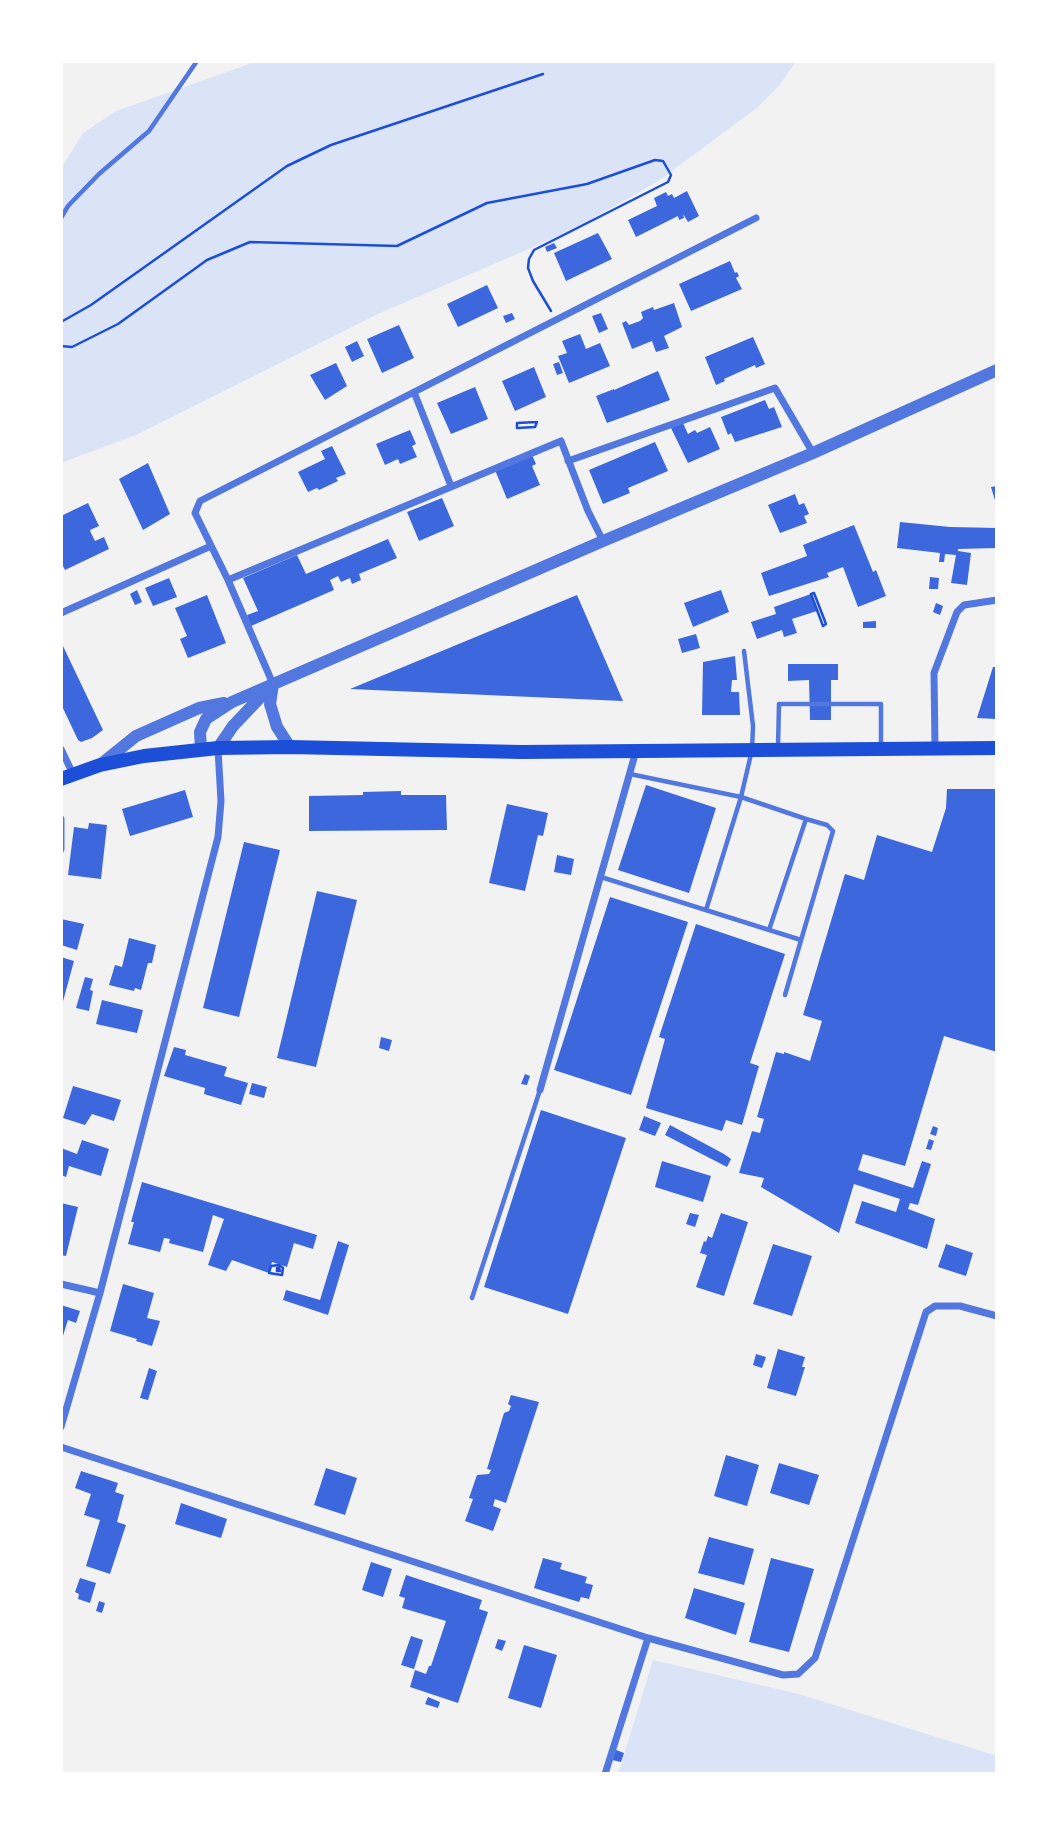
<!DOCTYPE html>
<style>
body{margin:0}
#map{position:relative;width:1058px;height:1835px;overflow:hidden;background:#f2f2f2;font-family:"Titillium Web",sans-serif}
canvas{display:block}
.frame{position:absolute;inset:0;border:63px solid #fff;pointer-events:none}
</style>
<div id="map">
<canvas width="1058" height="1835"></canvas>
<div class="frame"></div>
</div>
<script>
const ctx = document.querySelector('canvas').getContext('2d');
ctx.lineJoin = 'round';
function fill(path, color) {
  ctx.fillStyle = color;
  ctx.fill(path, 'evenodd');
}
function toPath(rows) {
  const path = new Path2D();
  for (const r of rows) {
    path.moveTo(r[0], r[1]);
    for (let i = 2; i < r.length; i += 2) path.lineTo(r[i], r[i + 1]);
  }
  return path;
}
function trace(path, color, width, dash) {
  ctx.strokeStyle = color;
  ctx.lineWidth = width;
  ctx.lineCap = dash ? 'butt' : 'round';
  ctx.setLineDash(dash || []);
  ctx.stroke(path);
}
fill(toPath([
 [258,61,796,61,779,86,758,107,657,182,573,230,380,313,136,435,61,463,61,169,83,133,116,111],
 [653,1660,799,1694,997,1756,997,1774,618,1774]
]), '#dbe4f7');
fill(toPath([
 [687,191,699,216,688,222,683,214,684,218,679,220,678,216,636,237,628,220,657,206,654,198,666,192,668,196,672,194,674,198],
 [598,233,612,259,566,281,554,253],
 [554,243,557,248,547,252,545,247],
 [730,261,735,273,737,272,739,276,736,278,742,289,691,311,679,284],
 [487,285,498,308,458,327,447,304],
 [674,303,682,327,664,336,669,348,656,352,652,341,632,349,622,323,626,321,629,325,640,321,643,318,641,312,653,307,654,310],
 [512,313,515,319,506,323,503,316],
 [601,313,608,329,599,333,592,316],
 [399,325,414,358,382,373,367,339],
 [580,334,586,349,600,343,610,366,569,383,558,356,567,353,562,341],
 [753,337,765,364,756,368,755,365,724,379,725,381,716,385,705,357],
 [357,341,364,356,352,362,345,347],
 [559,362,563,373,557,375,553,364],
 [336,363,347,386,325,400,310,375],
 [534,367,546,397,515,411,502,381],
 [658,371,670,400,607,423,596,396,614,389,614,390],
 [475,387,488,419,451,434,437,403],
 [765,400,769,409,774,407,782,427,735,442,731,433,728,435,721,417],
 [683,423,688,434,695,430,697,433,710,427,720,449,688,463,671,428],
 [410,430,416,444,412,446,417,457,400,464,398,459,385,465,376,444],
 [655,442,668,471,628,488,630,493,603,504,589,470],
 [332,446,346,474,336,478,338,481,319,490,317,488,308,492,298,472,325,459,321,451],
 [532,455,536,464,532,466,540,485,507,499,495,470],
 [148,463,170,514,143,530,119,479],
 [997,486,997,504,996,504,991,487],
 [795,494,799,505,804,503,809,514,804,516,807,523,780,533,768,505],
 [442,498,454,526,419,541,407,512],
 [88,503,99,526,90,530,91,533,95,541,104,537,109,549,65,570,61,562,61,516],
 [900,522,950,527,997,528,997,548,958,549,958,551,971,553,967,585,951,583,956,555,945,554,944,562,939,562,940,553,897,548],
 [854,525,873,572,876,570,886,596,858,607,843,567,827,573,829,577,769,596,761,573,807,556,803,545],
 [388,539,397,558,359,574,361,580,352,584,350,578,341,582,338,576,330,580,334,590,251,626,247,615,258,611,243,578,297,555,306,574],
 [930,577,939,578,938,589,929,589],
 [169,578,177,597,153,606,145,588],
 [137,590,142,602,135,605,130,594],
 [721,590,729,612,693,627,684,603],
 [811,594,817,611,792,619,797,633,784,637,782,630,757,639,751,622,776,614,774,607],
 [207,595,226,643,188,658,180,639,187,636,175,608],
 [577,595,623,701,350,689],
 [936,603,943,606,940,615,933,612],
 [876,621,876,628,863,628,863,622],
 [696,634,700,648,682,653,678,639],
 [63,646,103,730,92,738,81,742,78,740,61,704,61,647],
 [735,656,737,680,732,680,731,692,739,692,740,715,702,715,703,662],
 [788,664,838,664,838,680,831,680,831,720,810,720,809,680,788,681],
 [993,667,997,667,996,719,977,718],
 [646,785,716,808,689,893,618,870],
 [947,789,997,789,997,1052,944,1036,905,1166,863,1154,858,1170,913,1188,922,1161,931,1164,918,1205,910,1203,908,1209,935,1219,927,1249,855,1223,862,1201,896,1212,900,1199,854,1184,839,1233,761,1187,764,1178,739,1173,752,1131,760,1133,764,1119,757,1117,776,1052,784,1054,784,1052,810,1061,822,1021,803,1015,845,874,864,880,877,835,932,852,946,808],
 [185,790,193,817,130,836,122,809],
 [401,791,401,795,446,795,447,830,309,831,309,796,363,795,363,792],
 [507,804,548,813,543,836,538,835,525,891,489,883],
 [89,823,107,825,101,879,68,875,74,827,88,829],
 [244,842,280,850,239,1017,203,1008],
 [557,855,574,859,571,875,554,872],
 [317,891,357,900,316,1067,277,1058],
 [610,897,688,922,631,1095,554,1070],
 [61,919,84,924,77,950,61,945],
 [696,924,785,954,750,1063,759,1066,742,1125,726,1120,722,1131,646,1108,665,1039,659,1037],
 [129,938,156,945,152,963,148,963,141,990,135,988,134,991,109,985,115,965,122,967],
 [61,957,74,961,62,1005,61,1005],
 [85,977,93,979,90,990,93,991,89,1011,76,1008],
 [102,1000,143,1010,137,1033,96,1024],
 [381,1037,392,1040,389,1051,379,1048],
 [174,1047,186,1050,185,1055,227,1067,224,1076,248,1083,241,1105,204,1094,205,1088,164,1076],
 [525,1074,530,1076,527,1085,521,1084],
 [252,1083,267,1087,264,1098,249,1094],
 [73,1086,121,1100,114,1121,92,1114,85,1125,63,1118],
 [541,1110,626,1138,568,1314,484,1287],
 [644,1116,661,1123,655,1136,639,1130],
 [670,1125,724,1154,731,1159,727,1167,665,1135],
 [933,1126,938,1128,936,1136,930,1134],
 [929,1139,934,1141,931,1150,926,1149],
 [82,1140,109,1149,101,1176,69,1166,66,1177,61,1175,61,1148,77,1154],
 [662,1161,711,1176,703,1202,655,1187],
 [142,1182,317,1235,313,1249,294,1243,287,1267,272,1262,269,1273,232,1260,226,1271,208,1265,224,1219,213,1215,203,1252,169,1243,170,1239,164,1238,160,1252,128,1244,134,1222,131,1222],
 [61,1203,78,1207,66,1256,61,1255],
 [690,1213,699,1215,695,1227,686,1224],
 [721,1213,748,1222,724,1296,696,1287,707,1255,700,1253,704,1241,706,1242,708,1236,712,1238],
 [338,1241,349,1245,328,1315,283,1300,286,1290,320,1300],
 [773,1244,812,1256,792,1316,753,1304],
 [946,1244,973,1253,966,1276,938,1267],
 [123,1284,154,1293,147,1318,160,1321,152,1346,136,1341,137,1339,110,1331],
 [61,1305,80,1311,76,1323,68,1320,62,1339],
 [778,1349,805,1357,802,1367,805,1367,796,1396,767,1388],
 [756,1354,766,1357,762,1368,753,1365],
 [149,1368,157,1371,148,1400,140,1398],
 [511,1395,539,1402,506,1503,495,1499,493,1506,501,1509,493,1531,465,1521,473,1499,469,1498,477,1475,489,1474,491,1470,487,1469,504,1413,509,1411,511,1406,508,1404],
 [726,1455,759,1465,747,1506,714,1496],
 [779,1463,819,1475,809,1505,770,1493],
 [326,1468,357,1478,345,1515,314,1505],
 [81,1471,118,1483,115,1492,124,1495,117,1522,126,1525,110,1574,86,1566,100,1520,84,1515,91,1494,75,1488],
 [181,1503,227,1519,221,1538,175,1524],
 [709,1537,754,1549,744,1585,698,1573],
 [543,1558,562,1563,560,1569,587,1577,585,1583,593,1585,589,1599,581,1597,579,1602,534,1588],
 [771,1558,814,1569,789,1652,749,1642],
 [371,1562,392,1569,383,1597,362,1590],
 [406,1575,482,1600,479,1609,488,1612,458,1703,410,1687,415,1670,426,1674,429,1666,431,1666,446,1621,402,1608,405,1598,399,1596],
 [80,1578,96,1583,90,1603,78,1599,79,1594,75,1592],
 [694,1588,745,1603,736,1635,685,1618],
 [99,1601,105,1603,102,1613,96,1611],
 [411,1636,423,1640,414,1669,401,1665],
 [498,1639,506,1641,502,1651,495,1648],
 [524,1645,557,1655,541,1708,508,1698],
 [428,1697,440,1702,438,1708,425,1704],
 [611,1748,624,1753,621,1762,608,1759]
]), '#3d67dc');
trace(toPath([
 [61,322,91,305,287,166,331,145,543,74],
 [61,346,72,347,118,324,207,260,250,242,397,246,487,203,587,184,655,160,663,161,671,175,668,182,534,250,529,259,528,268,533,281,551,311],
 [537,422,535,427,517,428,517,423,537,422],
 [814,593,826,624,823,626,811,594,814,593],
 [279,1265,283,1268,282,1275,269,1273,271,1266,279,1265],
 [277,1268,279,1268,280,1271,277,1271,277,1268]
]), '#1d4ed8', 2.5);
trace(toPath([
 [61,218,68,206,99,174,149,131,197,61],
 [778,747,779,704,881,704,881,745],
 [630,774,741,797,752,750,753,726,744,651],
 [601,877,801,940],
 [706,910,741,797,806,819,769,930],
 [785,995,833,831,827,825,806,819],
 [472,1298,540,1090]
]), '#5277de', 4.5);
trace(toPath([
 [414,392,451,486],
 [568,461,775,388,813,453],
 [228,580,561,441,588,511,603,541],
 [61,613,211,546],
 [273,684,228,580,195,513,200,501,756,218],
 [935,748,934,673,957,612,964,605,997,600],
 [61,749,73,774],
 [61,819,61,849],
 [540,1090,636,751],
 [61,1284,100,1293],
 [61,1427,100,1293,218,837,221,801,218,749],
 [61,1447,648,1638,783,1675,798,1674,815,1658,926,1312,935,1306,960,1306,997,1316],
 [605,1774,648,1638]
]), '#5277de', 7);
trace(toPath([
 [273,684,270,704,277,727,290,747],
 [218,748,233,726,270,687],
 [201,749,200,732,206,719,232,702,603,541,813,453,997,370],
 [100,765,136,736,199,708,224,703]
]), '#5277de', 12);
trace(toPath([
 [61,779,100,765,144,756,218,748,290,747,521,752,997,748]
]), '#1d4ed8', 14);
</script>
